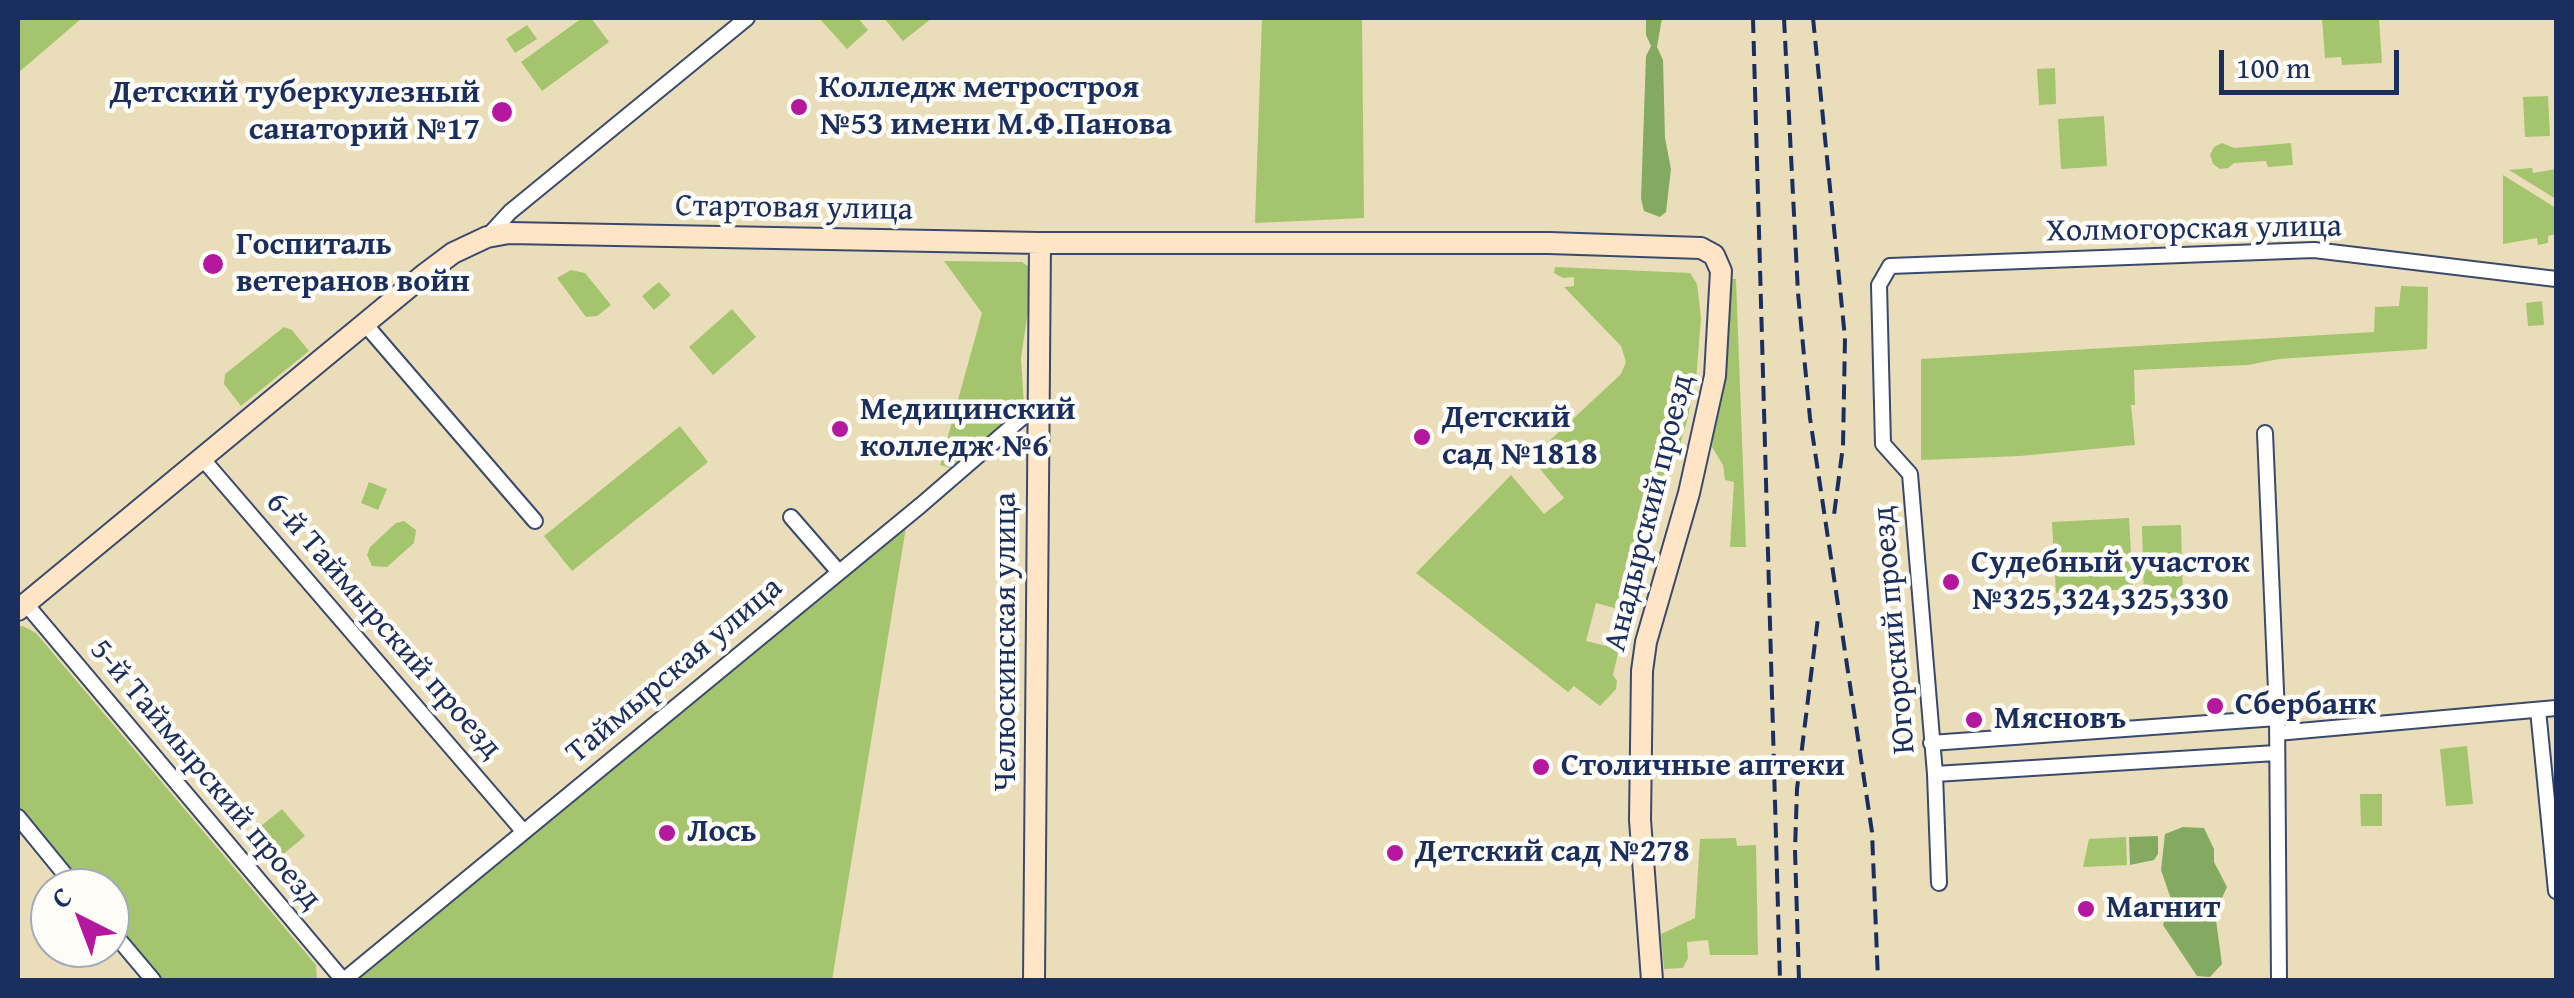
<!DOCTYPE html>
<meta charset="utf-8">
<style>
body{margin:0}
#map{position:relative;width:2574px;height:998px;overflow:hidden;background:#eadeba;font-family:"Gentium Book Plus",serif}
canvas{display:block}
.frame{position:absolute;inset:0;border:20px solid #1b2f5e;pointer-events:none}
.north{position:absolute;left:30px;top:868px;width:100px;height:100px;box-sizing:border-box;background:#fdfcf7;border:2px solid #a3aaba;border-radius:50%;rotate:318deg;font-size:28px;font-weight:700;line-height:40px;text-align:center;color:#1b2f5e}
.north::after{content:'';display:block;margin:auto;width:35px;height:45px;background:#b5179e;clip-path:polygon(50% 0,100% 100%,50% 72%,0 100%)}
.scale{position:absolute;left:2219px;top:50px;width:180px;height:45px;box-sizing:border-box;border:5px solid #1b2f5e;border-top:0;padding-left:12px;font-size:30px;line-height:35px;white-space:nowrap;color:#1b2f5e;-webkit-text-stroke:8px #fdfcf7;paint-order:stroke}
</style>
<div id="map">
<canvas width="2574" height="998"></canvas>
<div class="frame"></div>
<div class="north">С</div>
<div class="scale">100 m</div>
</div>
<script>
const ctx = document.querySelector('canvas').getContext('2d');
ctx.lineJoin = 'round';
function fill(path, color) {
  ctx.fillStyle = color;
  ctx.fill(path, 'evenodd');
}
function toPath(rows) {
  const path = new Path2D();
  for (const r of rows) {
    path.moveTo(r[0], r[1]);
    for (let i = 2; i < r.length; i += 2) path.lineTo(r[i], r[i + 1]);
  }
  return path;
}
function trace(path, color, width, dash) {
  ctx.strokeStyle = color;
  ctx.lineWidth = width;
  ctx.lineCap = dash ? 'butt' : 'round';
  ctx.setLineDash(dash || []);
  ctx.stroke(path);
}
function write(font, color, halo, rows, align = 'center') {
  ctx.font = font + ' "Gentium Book Plus",serif';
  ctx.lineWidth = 9;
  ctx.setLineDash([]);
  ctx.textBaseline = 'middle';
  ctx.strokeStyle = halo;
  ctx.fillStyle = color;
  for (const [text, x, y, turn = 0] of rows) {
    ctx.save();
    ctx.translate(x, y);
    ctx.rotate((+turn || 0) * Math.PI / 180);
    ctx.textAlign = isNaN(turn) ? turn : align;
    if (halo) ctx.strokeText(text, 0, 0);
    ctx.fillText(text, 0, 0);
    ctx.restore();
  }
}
fill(toPath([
 [18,18,82,18,18,73],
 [582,18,591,18,609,42,542,91,521,62],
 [819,18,858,18,868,30,847,49],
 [884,18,932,18,903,41],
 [1262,18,1362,18,1364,218,1255,223],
 [2322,18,2379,18,2382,63,2342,65,2341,57,2325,58],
 [527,25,537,39,515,53,506,39],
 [2055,68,2056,104,2039,105,2037,69],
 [2548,96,2550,136,2525,137,2523,97],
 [2104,116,2107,166,2061,169,2058,119],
 [2222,143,2234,148,2291,143,2293,165,2268,167,2266,161,2234,163,2228,168,2220,169,2213,164,2210,155,2214,147],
 [2532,168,2533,173,2556,169,2556,199,2509,170],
 [2503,175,2556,208,2556,234,2548,236,2548,243,2538,245,2537,238,2503,244],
 [944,261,1022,262,1034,270,1021,358,1024,406,950,468,940,465,982,313],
 [1555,267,1690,273,1697,284,1701,318,1696,380,1687,421,1629,612,1596,603,1586,641,1619,649,1613,675,1617,681,1616,689,1600,706,1574,686,1568,692,1416,573,1511,475,1544,514,1564,498,1531,458,1621,374,1626,362,1621,346,1564,287,1574,286,1574,277,1563,278,1554,273],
 [571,270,585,273,611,305,597,316,586,317,557,278],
 [1730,279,1736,279,1746,547,1730,547,1734,482,1725,480,1723,465,1712,447],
 [659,282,671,295,654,310,642,296],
 [2401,286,2428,287,2427,349,2279,359,2248,365,2134,370,2135,405,2131,405,2135,445,2020,456,1921,460,1921,359,2374,332,2375,307,2399,306],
 [2542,301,2544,325,2528,326,2526,303],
 [732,309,756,337,713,375,689,347],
 [284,327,292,330,309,351,241,406,224,384,225,374],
 [680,426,708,462,572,571,544,536],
 [369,482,387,489,378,510,361,503],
 [2129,518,2133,589,2056,593,2052,522],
 [404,521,416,530,414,543,387,567,372,566,367,555,370,547,396,523],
 [2181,525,2183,598,2144,599,2142,526],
 [906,527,832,980,358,980],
 [23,626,36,633,316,965,317,980,158,980,110,923,110,888,81,888,18,812,18,627],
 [2467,746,2473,804,2446,806,2440,749],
 [2360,794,2382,794,2382,826,2361,826],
 [282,809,305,836,280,857,256,830],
 [2126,837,2127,865,2083,867,2089,839],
 [1736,838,1737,846,1756,845,1758,955,1710,955,1708,940,1687,942,1688,958,1683,968,1664,969,1661,934,1695,918,1700,839]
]), '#a4c56d');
fill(toPath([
 [1646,18,1662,18,1657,47,1663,60,1665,138,1671,169,1666,212,1660,217,1644,211,1641,199,1646,56,1651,46,1646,35],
 [2183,827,2204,828,2214,849,2214,862,2227,887,2215,913,2222,964,2210,977,2197,976,2163,925,2171,899,2161,870,2165,834],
 [2158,836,2158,854,2154,860,2130,865,2129,837]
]), '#83aa60');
const street = toPath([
 [488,236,510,212,747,18],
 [365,324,535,521],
 [2265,433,2277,714,2279,980],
 [201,457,523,831],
 [791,517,838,571],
 [26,604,343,980],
 [2538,710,2556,891],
 [2277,733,2556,708],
 [1931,743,2277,718],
 [1935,774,2276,753],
 [18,817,76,888],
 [1939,883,1935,774,1910,474,1883,444,1879,285,1890,266,2314,250,2556,279],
 [110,929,153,980],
 [344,980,921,505,1039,403]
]);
const secondary = toPath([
 [18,610,425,274,453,253,487,237,509,233,1040,243,1549,243,1701,248,1714,255,1721,271,1715,376,1689,493,1646,642,1642,671,1640,820,1652,980],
 [1034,980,1040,243]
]);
trace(street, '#3a496c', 18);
trace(secondary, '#3a496c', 24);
trace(street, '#fff', 14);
trace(secondary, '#fde5c5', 20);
trace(toPath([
 [1753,18,1780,980],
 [1784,18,1798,293,1810,418,1872,832,1878,980],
 [1813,18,1845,338,1843,446,1834,515],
 [1799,980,1795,850,1797,789,1818,618]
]), '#1b2f5e', 4, [15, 8]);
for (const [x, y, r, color] of [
 [799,107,10,"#b5179e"],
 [502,112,12,"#b5179e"],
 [213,264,12,"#b5179e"],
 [840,429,10,"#b5179e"],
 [1422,437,10,"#b5179e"],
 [1951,582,10,"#b5179e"],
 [2215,706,10,"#b5179e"],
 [1974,720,10,"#b5179e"],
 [1541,767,10,"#b5179e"],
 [667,833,10,"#b5179e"],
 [1395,853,10,"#b5179e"],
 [2086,909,10,"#b5179e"]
]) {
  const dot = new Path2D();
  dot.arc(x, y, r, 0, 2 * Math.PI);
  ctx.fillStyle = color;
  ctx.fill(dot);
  trace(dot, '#fdfcf7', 4);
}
write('bold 32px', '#1b2f5e', '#fdfcf7', [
 ["Колледж метростроя",819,89],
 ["№53 имени М.Ф.Панова",819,126],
 ["Детский туберкулезный",480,94,"right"],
 ["санаторий №17",480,131,"right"],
 ["Госпиталь",236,246],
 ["ветеранов войн",236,283],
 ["Медицинский",860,411],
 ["колледж №6",860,448],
 ["Детский",1442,419],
 ["сад №1818",1442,456],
 ["Судебный участок",1971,564],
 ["№325,324,325,330",1971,601],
 ["Сбербанк",2235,706],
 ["Мясновъ",1994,720],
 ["Столичные аптеки",1561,767],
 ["Лось",687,833],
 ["Детский сад №278",1415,853],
 ["Магнит",2106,909]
], 'left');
write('32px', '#1b2f5e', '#fdfcf7', [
 ["Стартовая улица",794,209,1],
 ["Холмогорская улица",2194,230,-1],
 ["Анадырский проезд",1650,513,-76],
 ["6-й Таймырский проезд",383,626,49],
 ["Югорский проезд",1895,630,-95],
 ["Челюскинская улица",1007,642,-90],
 ["Таймырская улица",675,671,-40],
 ["5-й Таймырский проезд",205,775,50]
]);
</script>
